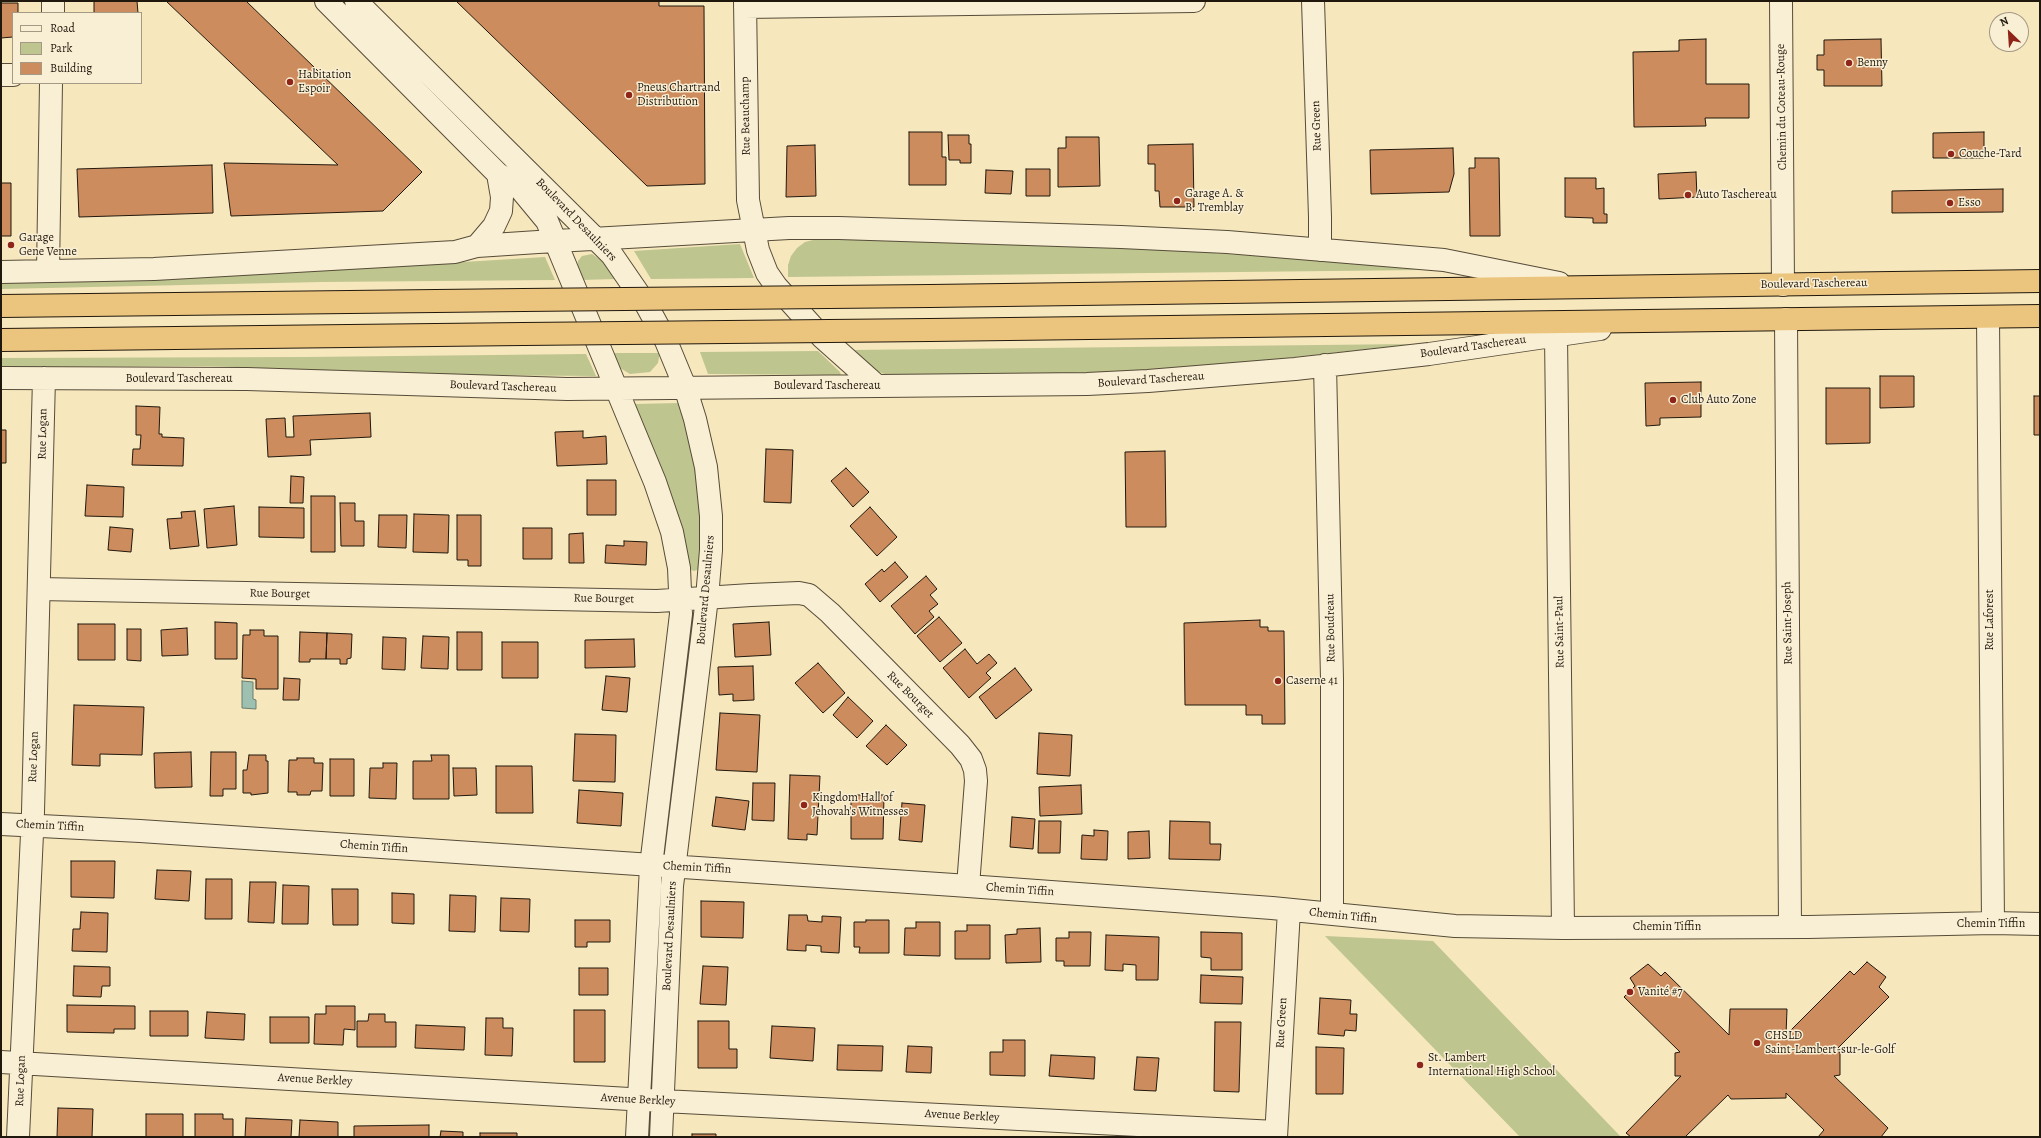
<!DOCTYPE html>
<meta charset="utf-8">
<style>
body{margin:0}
#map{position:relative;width:2041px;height:1138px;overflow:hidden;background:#f6e7bd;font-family:Alegreya,serif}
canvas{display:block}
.frame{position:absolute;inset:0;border:2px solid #21180d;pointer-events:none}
.legend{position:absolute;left:12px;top:12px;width:130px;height:72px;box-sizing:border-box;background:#f9efd4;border:1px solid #a39984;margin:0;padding:5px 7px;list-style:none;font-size:12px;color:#21180d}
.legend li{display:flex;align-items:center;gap:8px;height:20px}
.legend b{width:20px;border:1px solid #a39984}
.north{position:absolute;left:1989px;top:12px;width:40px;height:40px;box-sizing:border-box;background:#f9efd4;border:1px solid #a39984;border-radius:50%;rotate:335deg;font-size:11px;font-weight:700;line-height:16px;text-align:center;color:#21180d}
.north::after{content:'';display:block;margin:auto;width:14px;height:18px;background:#8f2418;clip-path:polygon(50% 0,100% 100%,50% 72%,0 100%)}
</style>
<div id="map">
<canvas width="2041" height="1138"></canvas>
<div class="frame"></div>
<ul class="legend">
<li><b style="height:5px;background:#f9efd4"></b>Road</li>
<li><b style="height:11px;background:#bec58f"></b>Park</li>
<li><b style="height:11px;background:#cc8c5e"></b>Building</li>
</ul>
<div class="north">N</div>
</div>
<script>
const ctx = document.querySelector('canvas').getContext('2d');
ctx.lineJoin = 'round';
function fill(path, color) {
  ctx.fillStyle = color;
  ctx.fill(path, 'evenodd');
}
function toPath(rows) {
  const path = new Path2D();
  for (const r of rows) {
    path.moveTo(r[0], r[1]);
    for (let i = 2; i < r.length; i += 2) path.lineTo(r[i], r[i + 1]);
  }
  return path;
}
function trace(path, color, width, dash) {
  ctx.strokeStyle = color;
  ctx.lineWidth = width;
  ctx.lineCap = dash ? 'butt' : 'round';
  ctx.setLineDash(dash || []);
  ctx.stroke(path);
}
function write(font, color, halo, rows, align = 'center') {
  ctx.font = font + ' Alegreya,serif';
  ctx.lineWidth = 3;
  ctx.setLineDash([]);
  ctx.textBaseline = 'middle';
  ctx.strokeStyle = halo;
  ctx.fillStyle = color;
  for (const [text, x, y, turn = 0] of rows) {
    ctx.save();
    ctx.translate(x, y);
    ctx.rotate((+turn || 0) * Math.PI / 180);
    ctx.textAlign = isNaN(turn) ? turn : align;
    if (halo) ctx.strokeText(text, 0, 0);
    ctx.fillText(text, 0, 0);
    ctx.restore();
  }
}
fill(toPath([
 [821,238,1168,250,1316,260,1421,270,788,277,788,265,791,256,797,248,805,242],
 [740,244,754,278,651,279,634,251],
 [592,254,603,262,615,279,581,280,577,266,578,261,582,256],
 [545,257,555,280,321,282,1,289,1,282,301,272],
 [1413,344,1232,364,1136,371,1038,374,887,375,872,369,851,350],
 [818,351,840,372,841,375,708,374,700,352],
 [613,353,659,353,659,357,658,363,650,372,630,374,620,368],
 [586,354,596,376,458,375,208,366,1,367,1,358,306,357],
 [680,403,697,478,702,544,700,569,694,571,689,569,669,489,634,404],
 [1325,936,1433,941,1621,1137,1520,1137]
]), '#bec58f');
const water = toPath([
 [242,681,253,682,253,699,256,700,256,709,242,708,242,681]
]);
fill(water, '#9dc0b0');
trace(water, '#6b7d6f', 1);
const building = toPath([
 [94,1,137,1,138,13,94,13,94,1],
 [166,1,246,1,422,172,383,211,231,216,224,163,338,165,166,1],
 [456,1,659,1,659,6,704,6,705,184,647,186,456,1],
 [1,3,18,3,18,13,13,13,13,37,1,38,1,3],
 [1706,39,1706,84,1749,84,1749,118,1705,118,1706,126,1634,127,1633,52,1679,51,1679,40,1706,39],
 [1881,39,1882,86,1824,86,1824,70,1817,70,1817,55,1824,55,1824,40,1881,39],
 [909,132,942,132,942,157,946,157,946,185,909,185,909,132],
 [1984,132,1984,158,1933,158,1933,133,1984,132],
 [948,135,969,135,969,144,971,144,971,163,960,163,960,160,949,160,948,135],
 [1066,137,1099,137,1100,186,1058,187,1058,148,1066,148,1066,137],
 [1193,144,1194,207,1160,207,1159,191,1155,191,1155,164,1148,164,1148,145,1193,144],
 [815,145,816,196,786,197,787,146,815,145],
 [1453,148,1454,174,1449,192,1371,194,1370,150,1453,148],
 [1475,158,1499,158,1500,236,1470,236,1469,168,1475,168,1475,158],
 [212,165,213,213,79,217,77,169,212,165],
 [1026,169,1050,169,1050,196,1026,196,1026,169],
 [986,170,1013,171,1011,194,985,193,986,170],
 [1696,172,1697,197,1659,199,1658,174,1696,172],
 [1565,178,1596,178,1596,189,1604,188,1604,214,1607,214,1607,223,1593,223,1593,218,1565,217,1565,178],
 [1,183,11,183,11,236,1,236,1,183],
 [2003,189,2003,212,1892,213,1892,191,2003,189],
 [1880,376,1914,376,1914,407,1880,408,1880,376],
 [1701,382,1701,417,1660,418,1660,425,1646,426,1645,383,1701,382],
 [1826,388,1870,388,1870,443,1826,444,1826,388],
 [2034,396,2040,396,2040,435,2034,435,2034,396],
 [136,406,160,407,159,434,162,434,162,437,184,438,183,466,132,465,133,449,140,449,141,435,136,435,136,406],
 [370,413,371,437,310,440,311,455,268,457,266,419,285,418,286,437,294,437,293,416,370,413],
 [1,430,6,430,6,463,1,463,1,430],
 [583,431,583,438,606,436,607,464,557,466,555,432,583,431],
 [766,449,793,450,791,503,764,502,766,449],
 [1165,451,1166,527,1126,527,1125,452,1165,451],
 [846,468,869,492,853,507,831,481,846,468],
 [291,476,304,477,303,503,290,503,291,476],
 [587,480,616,480,616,515,587,515,587,480],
 [87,485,124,487,123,517,85,516,87,485],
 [311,496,335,496,335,552,311,552,311,496],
 [340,503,355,503,355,521,364,521,364,546,341,546,340,503],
 [234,506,237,545,207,548,204,509,234,506],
 [259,507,304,508,304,538,259,537,259,507],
 [870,507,897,537,877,556,850,526,870,507],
 [195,511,199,546,170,549,167,519,182,518,181,512,195,511],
 [414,514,449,515,448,553,413,552,414,514],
 [379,515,407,515,406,548,378,547,379,515],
 [457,515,481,515,481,566,468,566,468,560,457,560,457,515],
 [110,527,133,529,131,552,108,550,110,527],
 [523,528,552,528,552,559,523,559,523,528],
 [583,533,584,563,569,563,569,534,583,533],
 [624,541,647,542,646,565,605,563,606,545,624,546,624,541],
 [895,562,908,577,880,602,865,584,882,569,884,572,895,562],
 [926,576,937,589,930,595,938,604,929,611,934,617,915,634,891,606,926,576],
 [939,617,962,643,940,662,917,636,939,617],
 [1260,620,1260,627,1268,627,1268,631,1284,631,1285,724,1262,724,1262,715,1246,715,1246,705,1185,705,1184,623,1260,620],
 [215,622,237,623,237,659,215,659,215,622],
 [769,622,771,655,735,657,733,624,769,622],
 [78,624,115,624,115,660,78,660,78,624],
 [187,628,188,655,162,656,161,630,187,628],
 [127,629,141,629,141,661,127,660,127,629],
 [250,630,264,630,264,636,278,636,278,689,256,689,256,679,242,678,243,635,250,635,250,630],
 [300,632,327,633,326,659,310,659,310,662,299,662,300,632],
 [457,632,482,632,482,670,457,670,457,632],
 [327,633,352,634,351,658,347,659,347,664,340,664,340,659,326,659,327,633],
 [423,636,449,637,448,669,421,668,423,636],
 [383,637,406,638,405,670,382,669,383,637],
 [634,639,635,667,585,668,585,640,634,639],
 [502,642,538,642,538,678,502,678,502,642],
 [965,649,977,664,989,654,997,663,986,673,991,678,969,698,943,668,965,649],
 [818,663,845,693,823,713,795,683,818,663],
 [753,666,754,700,733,701,733,694,719,695,718,667,753,666],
 [1015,668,1032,690,996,719,979,697,1015,668],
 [606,676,630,678,627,712,602,710,606,676],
 [284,678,300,679,299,700,283,700,284,678],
 [848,697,873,721,857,738,833,715,848,697],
 [74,705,144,707,142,755,100,754,100,766,72,765,74,705],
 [720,713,760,715,757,772,716,770,720,713],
 [886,725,907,745,887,765,866,746,886,725],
 [1039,733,1072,735,1070,776,1037,774,1039,733],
 [575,734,616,735,615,782,573,781,575,734],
 [191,752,192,787,155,788,154,753,191,752],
 [211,752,236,752,236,789,223,789,223,796,210,796,211,752],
 [249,755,266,755,266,761,268,761,268,793,251,795,251,793,243,793,243,770,247,770,249,755],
 [431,755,449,755,449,799,413,799,413,761,432,761,431,755],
 [297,758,314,758,314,763,323,763,322,791,311,791,310,795,297,795,297,792,288,792,289,760,297,760,297,758],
 [330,759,354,759,354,796,330,796,330,759],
 [383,763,397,763,396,799,369,798,370,768,383,768,383,763],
 [496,766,532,766,533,813,496,813,496,766],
 [453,768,476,768,477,795,454,796,453,768],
 [790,775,820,776,817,835,807,834,807,840,788,839,790,775],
 [753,783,775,783,774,821,752,820,753,783],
 [1081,785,1082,814,1040,816,1039,787,1081,785],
 [579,790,623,793,621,826,577,823,579,790],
 [851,795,884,795,883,839,851,839,851,795],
 [716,797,749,801,745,830,712,826,716,797],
 [902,803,925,805,922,842,899,840,902,803],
 [1012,817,1035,819,1033,849,1010,847,1012,817],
 [1039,821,1061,821,1060,853,1038,853,1039,821],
 [1170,821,1210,822,1210,844,1221,844,1220,860,1169,859,1170,821],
 [1094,830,1108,831,1107,860,1081,859,1082,835,1094,836,1094,830],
 [1149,831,1150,858,1128,859,1128,832,1149,831],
 [71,861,115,861,114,898,71,897,71,861],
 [157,870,191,871,189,901,155,899,157,870],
 [206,879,232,879,232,919,205,919,206,879],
 [250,882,276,882,274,923,248,922,250,882],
 [283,885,309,886,308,924,282,924,283,885],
 [332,889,358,889,358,925,333,925,332,889],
 [392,893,414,894,414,924,392,923,392,893],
 [450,895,476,896,475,932,449,931,450,895],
 [501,898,530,899,529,932,500,931,501,898],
 [701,901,744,902,743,938,701,937,701,901],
 [81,912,108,913,107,952,72,951,73,929,80,929,81,912],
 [789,915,807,915,808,921,822,922,822,916,841,917,839,953,821,952,821,946,806,945,806,951,787,950,789,915],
 [575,920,610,920,610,942,587,942,587,947,575,947,575,920],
 [866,920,889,920,889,953,859,953,860,947,854,947,854,922,866,922,866,920],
 [916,922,940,922,940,956,904,955,905,928,916,928,916,922],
 [967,925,990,925,990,959,955,959,955,931,967,931,967,925],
 [1040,928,1041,962,1006,963,1005,935,1017,934,1017,929,1040,928],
 [1069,932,1091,932,1090,966,1064,966,1064,961,1056,961,1056,938,1069,938,1069,932],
 [1201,932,1242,933,1242,970,1211,970,1211,958,1201,957,1201,932],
 [1106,935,1159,937,1158,980,1136,980,1136,965,1123,964,1123,971,1105,970,1106,935],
 [1867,962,1886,977,1879,987,1889,997,1835,1051,1840,1052,1840,1075,1834,1076,1888,1128,1881,1137,1818,1137,1824,1130,1786,1093,1786,1098,1731,1099,1728,1095,1685,1137,1631,1137,1626,1133,1681,1076,1675,1076,1675,1053,1680,1052,1624,997,1635,986,1630,978,1648,964,1661,976,1665,972,1729,1035,1730,1009,1787,1009,1786,1035,1850,971,1854,975,1867,962],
 [74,966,110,967,110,986,102,986,101,997,73,996,74,966],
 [703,966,728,967,726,1005,700,1004,703,966],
 [579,968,608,968,608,995,579,995,579,968],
 [1201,975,1243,977,1242,1004,1200,1003,1201,975],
 [1320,998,1351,1000,1350,1014,1357,1014,1356,1031,1345,1030,1344,1036,1318,1034,1320,998],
 [67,1005,135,1006,135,1029,114,1029,114,1033,67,1032,67,1005],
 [326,1006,355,1006,355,1030,344,1029,343,1045,314,1044,315,1014,326,1014,326,1006],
 [574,1010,605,1010,605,1062,574,1062,574,1010],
 [150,1011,188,1011,188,1036,150,1036,150,1011],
 [207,1012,245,1014,244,1040,205,1038,207,1012],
 [369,1014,385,1014,385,1022,396,1022,396,1047,357,1047,357,1021,368,1021,369,1014],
 [270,1017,309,1017,309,1043,270,1043,270,1017],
 [486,1018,503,1018,503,1028,513,1028,512,1056,485,1055,486,1018],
 [698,1021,729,1021,729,1049,737,1049,737,1068,698,1068,698,1021],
 [1215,1022,1241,1022,1239,1092,1214,1091,1215,1022],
 [416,1025,465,1027,464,1050,415,1048,416,1025],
 [772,1026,815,1028,813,1061,770,1058,772,1026],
 [1003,1040,1025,1040,1025,1076,990,1075,990,1052,1003,1052,1003,1040],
 [838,1045,883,1046,882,1071,837,1070,838,1045],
 [908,1046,932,1047,931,1073,906,1072,908,1046],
 [1316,1047,1344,1048,1343,1094,1316,1094,1316,1047],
 [1051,1055,1095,1057,1094,1079,1049,1076,1051,1055],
 [1137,1057,1159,1058,1156,1091,1134,1090,1137,1057],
 [58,1108,93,1109,92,1137,57,1137,58,1108],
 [146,1114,183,1114,183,1137,146,1137,146,1114],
 [195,1114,223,1114,223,1119,233,1119,233,1137,195,1137,195,1114],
 [246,1118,292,1120,291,1137,245,1137,246,1118],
 [300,1120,338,1122,338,1137,299,1137,300,1120],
 [429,1125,429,1137,354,1137,354,1126,429,1125],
 [441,1131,463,1132,463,1137,440,1137,441,1131],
 [480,1133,517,1133,517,1137,480,1137,480,1133],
 [692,1134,716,1134,716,1137,692,1137,692,1134]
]);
fill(building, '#cc8c5e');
trace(building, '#21180d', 1);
const minor = toPath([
 [326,1,498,174,518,186,547,221,655,482,672,532,679,568,681,614,651,866,637,1137],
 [356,1,612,255,647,306,666,341,685,387,695,419,706,467,711,516,711,550,707,598,672,886,661,1137],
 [745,1,748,200,758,250,767,273,776,286,822,337,877,386],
 [1313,1,1320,217,1320,250],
 [1781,1,1783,285],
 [745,7,1194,1],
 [53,13,53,1],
 [1,75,13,75],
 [477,246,494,226,501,211,502,197,498,174],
 [48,271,51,83],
 [1,272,154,269,455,252,477,246,538,242,789,228,839,228,1121,237,1227,242,1444,260,1559,283],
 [1988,317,1993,923],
 [1786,319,1790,927],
 [1556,335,1563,928],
 [1325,365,1332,679,1332,914],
 [1,378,247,379,567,389,1087,384,1148,381,1295,369,1429,354,1600,329],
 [39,589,657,601,751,595,799,593,809,595,830,613,960,745,971,759,975,770,976,781,968,886],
 [1,824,140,831,954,885,1272,908,1455,926,1563,928,1808,927,1993,923,2040,924],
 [1,1062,663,1101,1276,1132],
 [18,1137,33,812,44,378],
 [1276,1137,1289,910]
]);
const highway = toPath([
 [930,296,2040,281],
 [1,306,523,300],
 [930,330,2040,316],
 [1,340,523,334]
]);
trace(minor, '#564c39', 24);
trace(highway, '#21180d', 24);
trace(minor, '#f9efd4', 22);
trace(highway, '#ebc47e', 22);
const highwayBridge = toPath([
 [523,300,930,296],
 [523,334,930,330]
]);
trace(highwayBridge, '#21180d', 24, []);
trace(highwayBridge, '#ebc47e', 22);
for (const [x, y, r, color] of [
 [1849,63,4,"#8f2418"],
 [290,82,4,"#8f2418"],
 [629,95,4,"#8f2418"],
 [1951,154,4,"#8f2418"],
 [1688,195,4,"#8f2418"],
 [1177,201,4,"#8f2418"],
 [1950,203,4,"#8f2418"],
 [11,245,4,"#8f2418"],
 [1673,400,4,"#8f2418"],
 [1278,681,4,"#8f2418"],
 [804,805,4,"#8f2418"],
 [1630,992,4,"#8f2418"],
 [1757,1043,4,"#8f2418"],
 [1420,1065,4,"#8f2418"]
]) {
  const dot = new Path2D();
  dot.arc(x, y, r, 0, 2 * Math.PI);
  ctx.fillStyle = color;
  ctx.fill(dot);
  trace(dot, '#f9efd4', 1.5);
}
write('12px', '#21180d', '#f9efd4', [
 ["Benny",1857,63],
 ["Habitation",298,75],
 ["Espoir",298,89],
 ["Pneus Chartrand",637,88],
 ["Distribution",637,102],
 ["Couche-Tard",1959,154],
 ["Garage A. &",1185,194],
 ["B. Tremblay",1185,208],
 ["Auto Taschereau",1696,195],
 ["Esso",1958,203],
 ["Garage",19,238],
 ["Gene Venne",19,252],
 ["Club Auto Zone",1681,400],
 ["Caserne 41",1286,681],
 ["Kingdom Hall of",812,798],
 ["Jehovah's Witnesses",812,812],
 ["Vanité #7",1638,992],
 ["CHSLD",1765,1036],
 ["Saint-Lambert-sur-le-Golf",1765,1050],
 ["St. Lambert",1428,1058],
 ["International High School",1428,1072]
], 'left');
write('12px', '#21180d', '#f9efd4', [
 ["Chemin du Coteau-Rouge",1782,107,-91],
 ["Rue Beauchamp",746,116,-91],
 ["Rue Green",1317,126,-92],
 ["Boulevard Desaulniers",576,220,46],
 ["Boulevard Taschereau",1814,284,-1],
 ["Boulevard Taschereau",1473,347,-8],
 ["Boulevard Taschereau",179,379],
 ["Boulevard Taschereau",1151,380,-4],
 ["Boulevard Taschereau",827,386],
 ["Boulevard Taschereau",503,387,2],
 ["Rue Logan",43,434,-89],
 ["Boulevard Desaulniers",706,590,-85],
 ["Rue Bourget",280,594,1],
 ["Rue Bourget",604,599,1],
 ["Rue Laforest",1990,620,-90],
 ["Rue Saint-Joseph",1788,623,-91],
 ["Rue Boudreau",1331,628,-91],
 ["Rue Saint-Paul",1560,632,-91],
 ["Rue Bourget",910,695,45],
 ["Rue Logan",34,757,-88],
 ["Chemin Tiffin",50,826,3],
 ["Chemin Tiffin",374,847,4],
 ["Chemin Tiffin",697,868,3],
 ["Chemin Tiffin",1020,890,4],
 ["Chemin Tiffin",1343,916,6],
 ["Chemin Tiffin",1991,924],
 ["Chemin Tiffin",1667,927],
 ["Boulevard Desaulniers",670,936,-87],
 ["Rue Green",1282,1023,-87],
 ["Avenue Berkley",315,1080,3],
 ["Rue Logan",21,1081,-88],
 ["Avenue Berkley",638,1100,3],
 ["Avenue Berkley",962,1116,3]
]);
</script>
